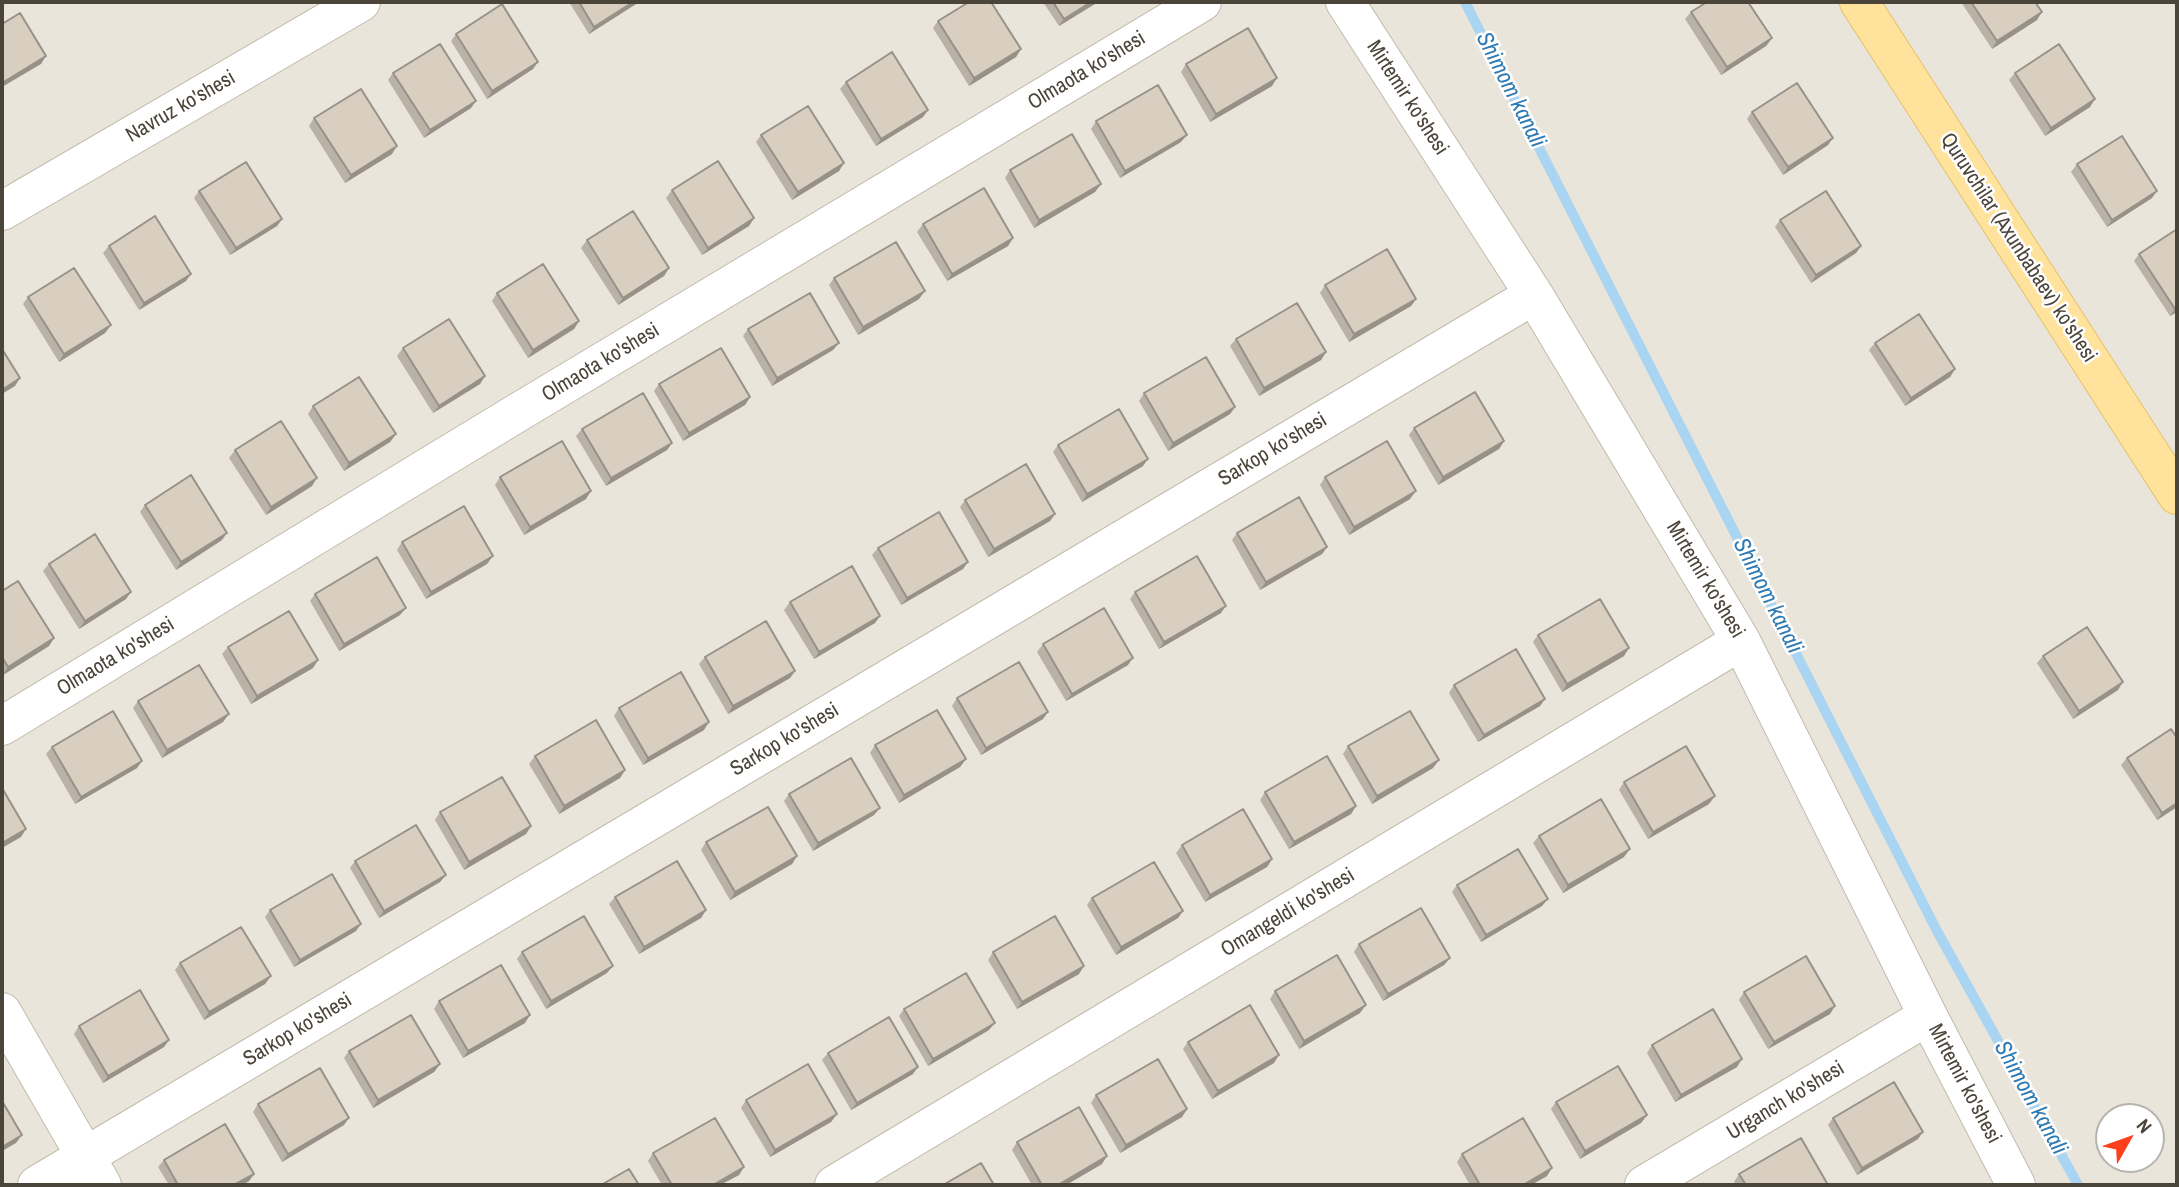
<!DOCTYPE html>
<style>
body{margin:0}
#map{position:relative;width:2179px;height:1187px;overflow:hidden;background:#f6f3ec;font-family:"Archivo Narrow",sans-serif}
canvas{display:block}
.frame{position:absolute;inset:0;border:4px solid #4b4439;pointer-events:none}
.north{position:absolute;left:2095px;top:1103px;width:70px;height:70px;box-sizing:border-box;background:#fff;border:2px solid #b7b4b0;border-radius:50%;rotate:50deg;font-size:19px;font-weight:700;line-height:28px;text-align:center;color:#4b4439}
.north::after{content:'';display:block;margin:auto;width:24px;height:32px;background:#fc3f1d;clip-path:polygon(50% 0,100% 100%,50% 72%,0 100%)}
</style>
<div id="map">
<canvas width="2179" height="1187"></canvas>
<div class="frame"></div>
<div class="north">N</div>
</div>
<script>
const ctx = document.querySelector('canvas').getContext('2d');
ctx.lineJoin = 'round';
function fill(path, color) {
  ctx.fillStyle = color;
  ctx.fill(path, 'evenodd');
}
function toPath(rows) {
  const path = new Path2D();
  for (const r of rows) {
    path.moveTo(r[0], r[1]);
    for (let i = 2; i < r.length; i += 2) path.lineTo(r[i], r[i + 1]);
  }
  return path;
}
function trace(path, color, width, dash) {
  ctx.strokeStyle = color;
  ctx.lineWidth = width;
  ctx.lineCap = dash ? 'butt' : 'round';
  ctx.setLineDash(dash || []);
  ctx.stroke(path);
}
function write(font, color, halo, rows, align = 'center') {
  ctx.font = font + ' "Archivo Narrow",sans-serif';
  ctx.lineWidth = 5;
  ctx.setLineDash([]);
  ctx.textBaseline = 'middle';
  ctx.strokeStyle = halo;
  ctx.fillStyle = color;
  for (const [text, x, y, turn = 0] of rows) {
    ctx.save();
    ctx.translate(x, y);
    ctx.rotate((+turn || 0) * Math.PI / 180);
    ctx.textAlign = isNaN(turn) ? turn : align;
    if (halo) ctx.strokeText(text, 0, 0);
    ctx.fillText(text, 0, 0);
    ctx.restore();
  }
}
fill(toPath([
 [2,2,2177,2,2177,1185,2,1185],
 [2109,1117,2151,1117,2151,1159,2109,1159]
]), '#eae5da');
trace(toPath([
 [1465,2,1937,931,2078,1185]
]), '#a9d4f2', 10);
const minor = toPath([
 [1345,2,1534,295,1741,641,1928,1016,2016,1185],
 [2,211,361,2],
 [2,726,512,416,1202,2],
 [2,1012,102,1185],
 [37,1185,1534,295],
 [834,1185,1741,641],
 [1644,1185,1928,1016]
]);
const major = toPath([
 [1859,2,2177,495]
]);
trace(minor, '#c2bbae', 40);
trace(major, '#e6c16a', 40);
trace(minor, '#fff', 38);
trace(major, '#ffe39c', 38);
fill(toPath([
 [569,2,638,2,636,4,589,34],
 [1043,2,1098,2,1059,26],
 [1961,2,2035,2,2037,20,1992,49],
 [1691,12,1772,38,1766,46,1721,75,1685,19],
 [938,21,1021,49,1016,57,969,86,933,28],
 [456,34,533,69,487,99,451,41],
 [1186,64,1272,86,1210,122,1181,72],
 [393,73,471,108,424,138,388,80],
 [2015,73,2090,107,2045,136,2009,80],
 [846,82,928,110,923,117,876,146,840,89],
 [1752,112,1828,145,1783,175,1747,119],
 [314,118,392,154,345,183,309,126],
 [1096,121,1181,142,1120,178,1091,129],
 [761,135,844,163,839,171,792,200,756,142],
 [2077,164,2152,198,2107,227,2071,172],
 [1010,170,1101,184,1095,192,1034,228,1005,178],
 [672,190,754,218,749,226,702,255,666,198],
 [199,191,282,219,277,226,230,255,194,198],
 [1780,220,1861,246,1856,253,1811,283,1775,227],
 [923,224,1013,238,1008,246,947,281,917,232],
 [587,240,669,268,664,276,618,305,581,248],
 [109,246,186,281,139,310,103,253],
 [2139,254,2177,312,2170,316,2134,261],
 [834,278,919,299,858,335,829,285],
 [1325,285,1416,299,1411,306,1349,342,1320,293],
 [497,293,579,321,574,329,528,358,492,301],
 [28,297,111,325,105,333,59,362,23,304],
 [748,329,833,350,772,386,743,336],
 [1236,339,1326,352,1321,360,1259,396,1230,346],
 [1875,343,1955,369,1950,377,1905,406,1869,350],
 [403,348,485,376,480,384,433,413,397,356],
 [659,384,750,397,745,405,683,441,654,391],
 [1144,393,1235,407,1230,414,1168,451,1139,401],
 [313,406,396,434,390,442,344,471,308,414],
 [1414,428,1504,441,1499,449,1438,485,1409,435],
 [582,429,672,443,667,450,606,486,576,436],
 [1058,445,1143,466,1082,502,1053,452],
 [235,450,312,486,266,515,229,458],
 [500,477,586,499,524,535,495,485],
 [1325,477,1410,499,1349,535,1320,485],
 [965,500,1055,514,1050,521,988,557,960,507],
 [145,505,222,540,176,570,140,512],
 [1237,533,1327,547,1322,554,1260,590,1232,540],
 [402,542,487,564,426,599,397,550],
 [878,548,963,569,901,605,872,555],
 [49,564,126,599,79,629,43,571],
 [2,591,54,638,49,646,3,675],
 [1135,592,1221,613,1159,649,1130,599],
 [315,594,400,615,339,651,310,601],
 [790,602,880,616,875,623,814,659,784,610],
 [1538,635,1624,656,1562,692,1533,642],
 [1043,644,1128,665,1066,701,1037,652],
 [228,647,318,660,313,668,251,704,222,654],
 [2043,656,2118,690,2073,719,2037,663],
 [705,657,795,671,790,678,728,714,699,664],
 [1454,685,1540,706,1478,742,1449,693],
 [957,698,1043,719,981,755,952,706],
 [138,701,223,722,162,758,133,708],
 [619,708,704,730,643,765,614,716],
 [2177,738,2177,807,2157,820,2121,765,2127,758],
 [875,745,966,759,960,767,899,803,870,753],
 [1348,746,1433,768,1372,804,1343,754],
 [52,747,142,761,137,768,75,804,46,754],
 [535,756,625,770,620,778,559,814,529,764],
 [1624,782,1709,804,1648,839,1619,790],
 [1265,792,1356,806,1351,814,1289,849,1260,800],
 [789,794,874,815,813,851,784,801],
 [440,812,531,826,526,834,464,870,435,820],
 [1539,836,1624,857,1563,893,1533,843],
 [706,842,797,856,792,864,730,900,701,850],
 [1182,845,1272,859,1267,867,1205,902,1176,853],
 [355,861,446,875,440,882,379,918,350,868],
 [1457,885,1542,906,1481,942,1452,892],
 [615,897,706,910,701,918,639,954,609,904],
 [1092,898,1183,911,1178,918,1116,955,1087,905],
 [270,910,356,931,294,967,265,917],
 [1359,944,1450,958,1444,965,1383,1001,1354,952],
 [522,952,607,973,546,1009,517,959],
 [993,952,1079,974,1017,1009,988,960],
 [180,963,271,976,265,984,204,1020,175,970],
 [1275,991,1360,1013,1299,1049,1270,999],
 [1744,992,1830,1014,1768,1049,1739,1000],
 [439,1001,525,1023,463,1058,434,1009],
 [904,1009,989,1030,928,1066,899,1016],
 [79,1026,169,1040,164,1047,103,1083,74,1034],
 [1188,1042,1274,1063,1212,1099,1183,1049],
 [1652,1045,1737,1067,1675,1102,1647,1053],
 [349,1051,440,1064,434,1072,373,1108,344,1058],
 [828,1053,913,1074,851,1110,822,1060],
 [1096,1095,1187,1109,1182,1117,1120,1153,1091,1103],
 [746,1100,837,1114,831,1122,770,1157,741,1108],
 [1556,1102,1647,1115,1641,1123,1580,1159,1551,1109],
 [258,1104,344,1125,282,1162,253,1112],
 [1833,1118,1918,1139,1857,1175,1828,1125],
 [1017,1142,1102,1164,1066,1185,1032,1185,1012,1150],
 [653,1153,744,1167,739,1175,720,1185,662,1185,648,1161],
 [1462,1154,1547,1176,1531,1185,1470,1185,1457,1162],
 [164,1160,254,1174,249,1181,242,1185,169,1185,158,1167],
 [1739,1174,1828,1185,1736,1185,1734,1182]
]), '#bab2a6');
fill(toPath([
 [633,2,638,2,636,4,589,34,594,27],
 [1091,2,1098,2,1059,26,1064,19],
 [2042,12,2037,20,1992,49,1997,41],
 [1772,38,1766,46,1721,75,1727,67],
 [1021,49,1016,57,969,86,974,78],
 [46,56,41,64,2,87,2,83],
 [538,62,533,69,487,99,492,91],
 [1277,78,1272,86,1210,122,1216,114],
 [2095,99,2090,107,2045,136,2051,128],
 [476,101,471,108,424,138,430,130],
 [928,110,923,117,876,146,881,139],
 [1187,135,1181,142,1120,178,1125,171],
 [1833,138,1828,145,1783,175,1788,167],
 [397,146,392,154,345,183,351,175],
 [844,163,839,171,792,200,798,192],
 [1101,184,1095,192,1034,228,1039,220],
 [2157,191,2152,198,2107,227,2112,220],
 [754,218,749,226,702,255,708,248],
 [282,219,277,226,230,255,236,248],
 [1013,238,1008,246,947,281,952,274],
 [1861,246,1856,253,1811,283,1816,275],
 [669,268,664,276,618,305,623,298],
 [191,274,186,281,139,310,144,303],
 [925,291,919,299,858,335,863,327],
 [1416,299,1411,306,1349,342,1354,334],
 [2177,308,2177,312,2170,316,2175,309],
 [579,321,574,329,528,358,533,350],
 [111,325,105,333,59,362,64,354],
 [839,343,833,350,772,386,777,378],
 [1326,352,1321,360,1259,396,1264,388],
 [1955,369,1950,377,1905,406,1911,398],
 [485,376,480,384,433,413,439,406],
 [20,378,15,386,2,394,2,390],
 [750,397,745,405,683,441,689,433],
 [1235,407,1230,414,1168,451,1173,443],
 [396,434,390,442,344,471,349,463],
 [1504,441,1499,449,1438,485,1443,477],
 [672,443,667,450,606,486,611,478],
 [1148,459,1143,466,1082,502,1087,494],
 [317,478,312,486,266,515,271,507],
 [591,491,586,499,524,535,530,527],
 [1416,491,1410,499,1349,535,1354,527],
 [1055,514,1050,521,988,557,994,549],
 [227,533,222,540,176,570,181,562],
 [1327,547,1322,554,1260,590,1266,582],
 [493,556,487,564,426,599,431,592],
 [968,562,963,569,901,605,907,598],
 [131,592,126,599,79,629,85,621],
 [1226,606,1221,613,1159,649,1164,642],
 [406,608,400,615,339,651,344,644],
 [880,616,875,623,814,659,819,652],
 [54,638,49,646,3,675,8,667],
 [1629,648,1624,656,1562,692,1567,684],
 [1133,658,1128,665,1066,701,1072,694],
 [318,660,313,668,251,704,257,696],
 [795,671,790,678,728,714,733,706],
 [2123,682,2118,690,2073,719,2079,711],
 [1545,699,1540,706,1478,742,1484,735],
 [1048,712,1043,719,981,755,986,748],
 [229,714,223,722,162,758,167,750],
 [709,722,704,730,643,765,648,758],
 [966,759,960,767,899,803,904,795],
 [1439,760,1433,768,1372,804,1377,796],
 [142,761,137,768,75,804,81,797],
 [625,770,620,778,559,814,564,806],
 [1715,796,1709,804,1648,839,1653,832],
 [2177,803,2177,807,2157,820,2162,813],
 [1356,806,1351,814,1289,849,1294,842],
 [880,808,874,815,813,851,818,843],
 [531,826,526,834,464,870,469,862],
 [26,829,21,837,2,848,2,843],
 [1630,849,1624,857,1563,893,1568,885],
 [797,856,792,864,730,900,735,892],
 [1272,859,1267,867,1205,902,1210,895],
 [446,875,440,882,379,918,384,911],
 [1548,899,1542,906,1481,942,1486,935],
 [706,910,701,918,639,954,644,947],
 [1183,911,1178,918,1116,955,1121,947],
 [361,924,356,931,294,967,300,960],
 [1450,958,1444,965,1383,1001,1388,994],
 [613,966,607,973,546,1009,551,1001],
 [1084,966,1079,974,1017,1009,1022,1002],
 [271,976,265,984,204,1020,209,1012],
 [1366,1005,1360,1013,1299,1049,1304,1041],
 [1835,1006,1830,1014,1768,1049,1774,1042],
 [530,1015,525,1023,463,1058,468,1051],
 [995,1023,989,1030,928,1066,933,1059],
 [169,1040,164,1047,103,1083,108,1076],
 [1279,1055,1274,1063,1212,1099,1218,1091],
 [1742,1059,1737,1067,1675,1102,1681,1095],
 [440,1064,434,1072,373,1108,378,1100],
 [918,1067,913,1074,851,1110,857,1103],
 [1187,1109,1182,1117,1120,1153,1126,1145],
 [837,1114,831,1122,770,1157,775,1150],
 [1647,1115,1641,1123,1580,1159,1585,1151],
 [349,1118,344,1125,282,1162,288,1154],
 [1923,1132,1918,1139,1857,1175,1862,1168],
 [22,1135,16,1143,2,1151,2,1147],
 [1107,1156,1102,1164,1066,1185,1058,1185],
 [744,1167,739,1175,720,1185,713,1185],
 [1552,1168,1547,1176,1531,1185,1523,1185],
 [254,1174,249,1181,242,1185,234,1185]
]), '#979187');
const building = toPath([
 [579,2,633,2,594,27,579,2],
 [969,2,991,2,1021,49,974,78,938,21,969,2],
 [1053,2,1091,2,1064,19,1053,2],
 [1707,2,1748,2,1772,38,1727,67,1691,12,1707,2],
 [1971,2,2035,2,2042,12,1997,41,1971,2],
 [502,4,538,62,492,91,456,34,502,4],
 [20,13,46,56,2,83,2,24,20,13],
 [1248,28,1277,78,1216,114,1186,64,1248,28],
 [440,44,476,101,430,130,393,73,440,44],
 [2059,44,2095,99,2051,128,2015,73,2059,44],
 [892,52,928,110,881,139,846,82,892,52],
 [1797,83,1833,138,1788,167,1752,112,1797,83],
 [1158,85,1187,135,1125,171,1096,121,1158,85],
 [361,89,397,146,351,175,314,118,361,89],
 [808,106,844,163,798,192,761,135,808,106],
 [1072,134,1101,184,1039,220,1010,170,1072,134],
 [2122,136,2157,191,2112,220,2077,164,2122,136],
 [718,161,754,218,708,248,672,190,718,161],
 [246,162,282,219,236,248,199,191,246,162],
 [984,188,1013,238,952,274,923,224,984,188],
 [1826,191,1861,246,1816,275,1780,220,1826,191],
 [633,211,669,268,623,298,587,240,633,211],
 [155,216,191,274,144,303,109,246,155,216],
 [2177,229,2177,308,2175,309,2139,254,2177,229],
 [896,242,925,291,863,327,834,278,896,242],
 [1387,249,1416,299,1354,334,1325,285,1387,249],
 [543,264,579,321,533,350,497,293,543,264],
 [74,268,111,325,64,354,28,297,74,268],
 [810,293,839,343,777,378,748,329,810,293],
 [1297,303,1326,352,1264,388,1236,339,1297,303],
 [1919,314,1955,369,1911,398,1875,343,1919,314],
 [449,319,485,376,439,406,403,348,449,319],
 [721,348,750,397,689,433,659,384,721,348],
 [2,349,20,378,2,390,2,349],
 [1206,357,1235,407,1173,443,1144,393,1206,357],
 [359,377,396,434,349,463,313,406,359,377],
 [1475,392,1504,441,1443,477,1414,428,1475,392],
 [643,393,672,443,611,478,582,429,643,393],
 [1119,409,1148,459,1087,494,1058,445,1119,409],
 [281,421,317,478,271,507,235,450,281,421],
 [562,441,591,491,530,527,500,477,562,441],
 [1387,441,1416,491,1354,527,1325,477,1387,441],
 [1026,464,1055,514,994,549,965,500,1026,464],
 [191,475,227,533,181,562,145,505,191,475],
 [1299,497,1327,547,1266,582,1237,533,1299,497],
 [464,506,493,556,431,592,402,542,464,506],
 [939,512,968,562,907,598,878,548,939,512],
 [95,534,131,592,85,621,49,564,95,534],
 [1197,556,1226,606,1164,642,1135,592,1197,556],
 [377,557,406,608,344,644,315,594,377,557],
 [852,566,880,616,819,652,790,602,852,566],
 [18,581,54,638,8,667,2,657,2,591,18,581],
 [1600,599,1629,648,1567,684,1538,635,1600,599],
 [1104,608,1133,658,1072,694,1043,644,1104,608],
 [289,611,318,660,257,696,228,647,289,611],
 [766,621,795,671,733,706,705,657,766,621],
 [2087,627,2123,682,2079,711,2043,656,2087,627],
 [1516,649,1545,699,1484,735,1454,685,1516,649],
 [1019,662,1048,712,986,748,957,698,1019,662],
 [199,665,229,714,167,750,138,701,199,665],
 [681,672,709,722,648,758,619,708,681,672],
 [937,710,966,759,904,795,875,745,937,710],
 [113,711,142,761,81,797,52,747,113,711],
 [1410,711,1439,760,1377,796,1348,746,1410,711],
 [596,720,625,770,564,806,535,756,596,720],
 [2171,729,2177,738,2177,803,2162,813,2127,758,2171,729],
 [1686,746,1715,796,1653,832,1624,782,1686,746],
 [1327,756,1356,806,1294,842,1265,792,1327,756],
 [851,758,880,808,818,843,789,794,851,758],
 [502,777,531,826,469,862,440,812,502,777],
 [2,788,26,829,2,843,2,788],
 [1601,799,1630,849,1568,885,1539,836,1601,799],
 [768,807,797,856,735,892,706,842,768,807],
 [1243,809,1272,859,1210,895,1182,845,1243,809],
 [416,825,446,875,384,911,355,861,416,825],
 [1518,849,1548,899,1486,935,1457,885,1518,849],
 [677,861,706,910,644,947,615,897,677,861],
 [1154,862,1183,911,1121,947,1092,898,1154,862],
 [332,874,361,924,300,960,270,910,332,874],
 [1421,908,1450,958,1388,994,1359,944,1421,908],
 [584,916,613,966,551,1001,522,952,584,916],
 [1055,916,1084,966,1022,1002,993,952,1055,916],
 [241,927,271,976,209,1012,180,963,241,927],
 [1337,955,1366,1005,1304,1041,1275,991,1337,955],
 [1806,956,1835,1006,1774,1042,1744,992,1806,956],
 [501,965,530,1015,468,1051,439,1001,501,965],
 [966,973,995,1023,933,1059,904,1009,966,973],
 [140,990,169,1040,108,1076,79,1026,140,990],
 [1250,1005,1279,1055,1218,1091,1188,1042,1250,1005],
 [1713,1009,1742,1059,1681,1095,1652,1045,1713,1009],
 [411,1015,440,1064,378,1100,349,1051,411,1015],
 [889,1017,918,1067,857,1103,828,1053,889,1017],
 [1158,1059,1187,1109,1126,1145,1096,1095,1158,1059],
 [808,1064,837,1114,775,1150,746,1100,808,1064],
 [1618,1066,1647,1115,1585,1151,1556,1102,1618,1066],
 [320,1068,349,1118,288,1154,258,1104,320,1068],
 [1894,1082,1923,1132,1862,1168,1833,1118,1894,1082],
 [2,1101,22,1135,2,1147,2,1101],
 [1079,1107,1107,1156,1058,1185,1042,1185,1017,1142,1079,1107],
 [715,1118,744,1167,713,1185,672,1185,653,1153,715,1118],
 [1523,1118,1552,1168,1523,1185,1480,1185,1462,1154,1523,1118],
 [225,1124,254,1174,234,1185,178,1185,164,1160,225,1124],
 [1801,1138,1828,1185,1746,1185,1739,1174,1801,1138],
 [981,1163,994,1185,943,1185,981,1163],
 [629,1169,639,1185,601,1185,629,1169]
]);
fill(building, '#d8cfc1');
trace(building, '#979187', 2);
write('21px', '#4b4439', '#fff', [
 ["Olmaota ko'shesi",1087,71,-31],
 ["Mirtemir ko'shesi",1407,98,57],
 ["Navruz ko'shesi",181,107,-30],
 ["Quruvchilar (Axunbabaev) ko'shesi",2018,248,57],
 ["Olmaota ko'shesi",601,363,-31],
 ["Sarkop ko'shesi",1273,450,-31],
 ["Mirtemir ko'shesi",1705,580,59],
 ["Olmaota ko'shesi",116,657,-31],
 ["Sarkop ko'shesi",785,740,-31],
 ["Omangeldi ko'shesi",1288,913,-31],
 ["Sarkop ko'shesi",298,1030,-31],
 ["Mirtemir ko'shesi",1964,1084,62],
 ["Urganch ko'shesi",1786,1101,-31]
]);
write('italic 23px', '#2e7ab2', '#fff', [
 ["Shimom kanali",1510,90,63],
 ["Shimom kanali",1767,596,63],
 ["Shimom kanali",2030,1098,61]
]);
</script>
